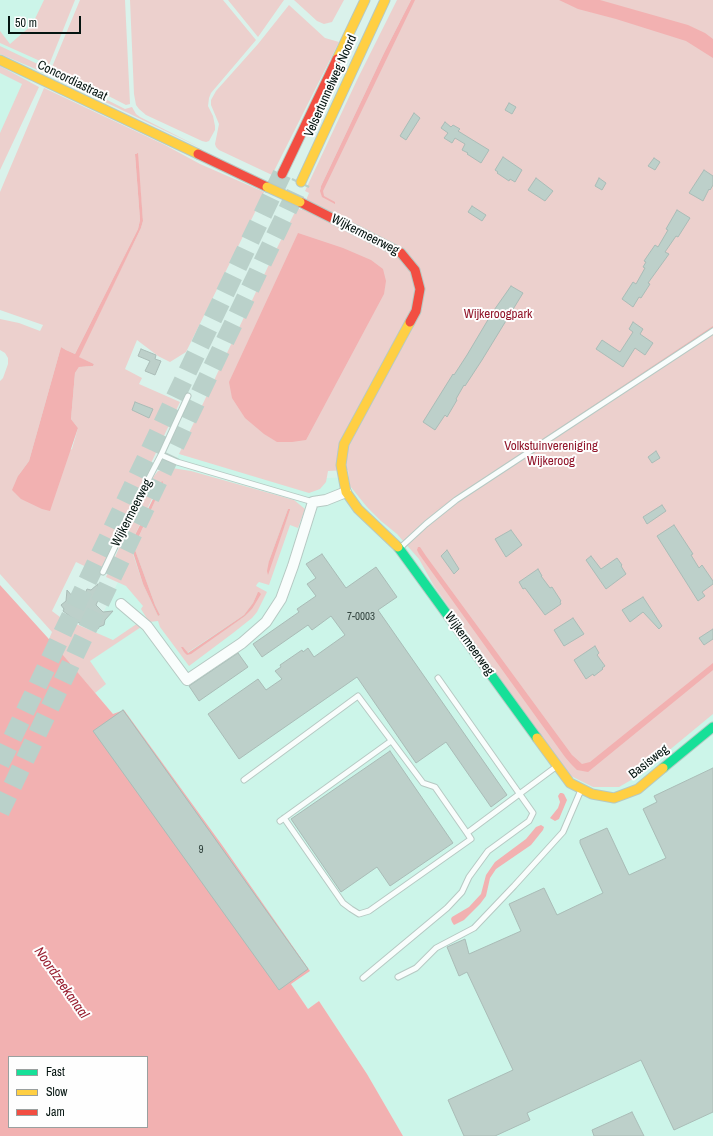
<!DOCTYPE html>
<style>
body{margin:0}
#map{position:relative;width:713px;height:1136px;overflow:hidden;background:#daf2eb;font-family:"Archivo Narrow",sans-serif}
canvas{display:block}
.legend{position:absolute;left:8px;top:1056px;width:140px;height:72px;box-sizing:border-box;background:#fefefe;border:1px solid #9aa09f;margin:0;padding:5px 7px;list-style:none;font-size:12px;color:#041410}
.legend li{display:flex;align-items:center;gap:8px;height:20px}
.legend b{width:20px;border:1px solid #9aa09f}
.scale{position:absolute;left:8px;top:16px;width:73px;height:18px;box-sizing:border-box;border:2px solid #041410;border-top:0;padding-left:5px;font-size:12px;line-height:14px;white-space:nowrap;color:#041410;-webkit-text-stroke:3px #fefefe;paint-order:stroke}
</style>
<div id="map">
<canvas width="713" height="1136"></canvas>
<ul class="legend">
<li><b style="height:5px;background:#16e098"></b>Fast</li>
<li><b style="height:5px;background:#ffcf43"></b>Slow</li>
<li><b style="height:5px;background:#f24e42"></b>Jam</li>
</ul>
<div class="scale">50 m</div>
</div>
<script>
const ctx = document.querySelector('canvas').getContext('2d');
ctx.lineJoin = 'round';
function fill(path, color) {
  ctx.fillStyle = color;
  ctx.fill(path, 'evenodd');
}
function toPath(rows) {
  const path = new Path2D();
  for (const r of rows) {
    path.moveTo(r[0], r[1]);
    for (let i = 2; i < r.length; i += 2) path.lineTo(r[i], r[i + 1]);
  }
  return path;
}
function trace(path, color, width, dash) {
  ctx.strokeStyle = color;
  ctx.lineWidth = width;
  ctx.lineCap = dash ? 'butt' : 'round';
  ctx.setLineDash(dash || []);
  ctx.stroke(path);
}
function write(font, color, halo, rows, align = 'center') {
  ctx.font = font + ' "Archivo Narrow",sans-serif';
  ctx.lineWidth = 4;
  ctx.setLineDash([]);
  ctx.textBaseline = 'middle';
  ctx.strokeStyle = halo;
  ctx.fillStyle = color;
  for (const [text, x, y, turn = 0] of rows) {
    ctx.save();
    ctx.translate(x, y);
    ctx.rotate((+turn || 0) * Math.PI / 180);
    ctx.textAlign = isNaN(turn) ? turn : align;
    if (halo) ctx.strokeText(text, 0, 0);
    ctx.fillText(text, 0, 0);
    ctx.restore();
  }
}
fill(toPath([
 [0,0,67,0,0,149],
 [179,454,268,480,357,477,713,688,713,1136,403,1136,367,1074,319,1001,308,1009,291,984,310,971,113,714,76,670]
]), '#ccf5e9');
fill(toPath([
 [44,0,75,0,49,65,0,43,0,31,10,44,32,25],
 [80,0,125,0,130,104,126,105,52,67],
 [130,0,223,0,256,40,211,93,209,98,208,106,213,116,215,126,215,130,209,141,206,142,202,141,146,115,139,109,136,105,134,94],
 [228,0,284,0,258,37],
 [294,0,344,0,332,22,324,24,317,21],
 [397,0,411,0,384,53,321,186,320,191,412,0,713,0,713,714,638,776,619,787,593,787,569,775,434,586,419,559,397,534,381,521,367,507,350,486,348,470,328,471,326,482,320,489,309,493,179,454,274,254,297,208,302,210,309,193,305,191,357,80],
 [289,5,325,38,339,42,272,175,219,150,216,147,215,144,219,124,211,105,211,100,216,91,258,44],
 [0,46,48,69,45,73,0,54],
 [0,66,39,87,0,170,0,133,22,84,0,73],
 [52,72,125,109,132,107,136,114,140,117,203,149,49,75],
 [44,88,165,145,200,164,264,192,259,204,186,352,170,362,158,356,137,340,125,369,142,378,139,384,180,402,99,573,76,562,52,611,60,617,113,640,138,623,141,627,90,661,106,684,95,693,49,639,52,632,0,574,0,381,3,378,8,364,8,358,5,353,0,350,0,319,19,323,40,331,43,325,0,310,0,192],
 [137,153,143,221,141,228,78,357,94,364,93,366,79,367,75,373,71,419,78,428,72,449,18,476,29,461,61,347,66,350,75,354,138,229,140,220,135,154],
 [172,468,191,471,294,500,305,509,298,528,290,525,269,585,259,582,257,584,256,586,267,592,257,612,252,618,233,633,189,666,160,627,158,621,149,622,141,609,143,606,126,586,106,577,134,515,154,476,158,471],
 [160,482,163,483,161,488,134,547,155,605,160,615,158,616,143,584,132,551,131,543],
 [288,509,290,510,271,563,269,561],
 [258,592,252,609,245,616,187,655,183,647,187,653,244,615,253,603]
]), '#ecd0cd');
fill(toPath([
 [411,0,415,0,323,191,324,196,335,202,335,204,322,197,320,191,321,186,384,53],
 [559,0,600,0,688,25,705,33,713,39,713,58,686,41,616,19,578,9],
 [138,153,143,221,141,228,79,357,94,364,93,366,79,367,75,373,71,419,78,428,50,511,42,509,21,499,12,490,18,476,29,461,61,347,66,350,75,354,138,229,140,220,135,154],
 [298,233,343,248,371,260,383,269,386,281,384,294,306,440,292,442,277,442,264,434,245,418,232,398,229,382],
 [713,326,713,333,427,515,454,498],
 [162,481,163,482,161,488,134,547,155,605,160,615,158,616,143,584,131,546,133,539],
 [288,509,290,509,290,510,268,575,267,571,269,561],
 [418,547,420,547,426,556,572,755,582,764,590,762,713,663,713,670,588,772,577,770,571,764,565,757,498,664,419,554,417,550],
 [0,585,57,648,113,714,124,710,222,845,310,971,291,984,308,1009,319,1001,367,1074,403,1136,0,1136],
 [9,1057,147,1057,147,1127,9,1127],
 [258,592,259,592,261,594,252,609,245,616,191,654,187,655,184,652,181,647,183,647,188,653,244,615,253,603],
 [560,793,562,793,564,794,567,800,559,819,555,821,550,818,558,808,560,802,558,796],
 [541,825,544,827,543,830,531,845,496,869,490,878,486,896,480,904,464,920,454,925,452,922,451,919,452,917,469,907,481,894,486,875,495,862,526,839,536,827]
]), '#f2b1b1');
const building = toPath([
 [509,103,516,107,512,114,505,110,509,103],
 [414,113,420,118,406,140,400,136,414,113],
 [445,122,451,127,453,125,460,129,458,131,489,150,481,163,467,154,468,153,462,150,465,144,455,138,452,143,444,138,448,133,441,128,445,122],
 [503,157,522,170,515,182,510,179,509,181,497,173,498,172,495,170,503,157],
 [654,158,660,162,655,170,648,166,654,158],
 [704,170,713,176,713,185,710,190,709,189,703,201,689,193,704,170],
 [536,178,553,191,545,201,528,190,536,178],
 [599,178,606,183,602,190,595,186,599,178],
 [472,206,486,215,482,221,468,212,472,206],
 [677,210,690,218,678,237,676,236,665,252,669,254,648,283,650,284,641,298,639,297,633,307,622,299,633,282,636,284,645,268,643,267,646,262,644,261,655,245,658,247,668,230,666,229,677,210],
 [511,286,523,293,482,360,465,386,464,385,456,399,457,400,447,417,445,415,435,430,423,422,453,374,454,375,467,355,492,313,511,286],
 [633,322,643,329,640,334,653,343,645,355,635,348,623,367,596,349,602,340,620,352,633,332,629,329,633,322],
 [141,349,156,355,155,359,161,361,155,375,145,371,150,361,138,356,141,349],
 [135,402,153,409,149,418,132,410,135,402],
 [656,451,660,458,652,463,648,457,656,451],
 [662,505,666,511,647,524,643,517,662,505],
 [674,525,693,554,691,555,699,568,702,565,713,581,713,584,702,592,705,596,698,601,657,536,674,525],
 [511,530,522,545,506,557,495,539,511,530],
 [447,550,459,569,454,574,441,556,447,550],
 [322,554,346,588,376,567,397,597,378,610,507,795,491,807,446,742,416,763,357,677,239,759,208,714,258,679,266,690,282,679,275,671,281,667,280,665,302,650,303,652,308,648,314,657,345,635,331,616,312,630,308,625,262,657,253,644,299,612,297,609,316,596,307,584,316,578,306,564,322,554],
 [591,556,601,569,617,558,622,565,621,566,626,574,606,589,586,560,591,556],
 [538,569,542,576,541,576,550,588,552,587,561,601,560,602,561,604,545,615,525,588,523,589,519,582,538,569],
 [98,584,97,593,100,596,96,605,103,612,113,611,105,620,104,625,99,627,98,629,79,623,63,611,64,609,61,605,66,601,67,590,73,597,83,599,87,589,91,590,98,584],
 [643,597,662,626,659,629,643,612,630,622,622,610,643,597],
 [573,618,584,634,564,646,554,630,573,618],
 [713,629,713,639,704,645,699,638,713,629],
 [595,646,599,653,597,655,605,666,602,668,603,669,594,676,593,674,586,679,574,660,595,646],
 [238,653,248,667,199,701,189,686,238,653],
 [123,710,308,969,279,990,93,731,123,710],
 [390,751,453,843,390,886,377,867,341,892,291,819,390,751],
 [713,768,713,1112,674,1130,641,1060,527,1113,530,1120,495,1136,464,1136,448,1100,513,1070,467,972,459,976,447,947,465,939,469,954,521,931,509,904,544,888,557,915,603,893,580,843,580,840,607,828,629,875,666,858,643,809,657,802,654,796,713,768],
 [632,1112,644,1136,594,1136,592,1130,632,1112]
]);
fill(building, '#bdd0ca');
trace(building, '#aabcb7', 1);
trace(toPath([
 [0,764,282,174],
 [0,812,301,182]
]), '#bad1ca', 19, [19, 10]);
const lane = toPath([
 [161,455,188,396],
 [400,548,426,524,456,500,713,331],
 [103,572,134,507,161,455,177,462,313,502],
 [244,780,358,696,423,783,435,787,467,833,557,766],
 [284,818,343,903,351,909,359,914,369,911,471,839,467,833],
 [280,821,391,741],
 [398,977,416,968,436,948,474,928,514,886,563,832,581,790],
 [363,978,447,908,462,892,469,877,488,851,529,821,533,813,438,678]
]);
const street = toPath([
 [121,604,147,626,187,680,242,643,266,622,281,599,293,566,313,502,326,500,346,492]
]);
const fast = toPath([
 [398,547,537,738],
 [663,768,713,727]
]);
const slow = toPath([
 [337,59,365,0],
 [0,60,198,154],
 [301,182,385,0],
 [398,547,358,509,346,492,341,465,344,444,410,322],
 [537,738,570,783,592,794,614,798,638,789,663,768]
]);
const jam = toPath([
 [198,154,267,187],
 [282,174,337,59],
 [300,202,401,253,415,270,420,289,416,311,410,322]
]);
trace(lane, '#b6c9c3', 7);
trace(street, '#b6c9c3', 12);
trace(fast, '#b6c9c3', 11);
trace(slow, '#b6c9c3', 11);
trace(jam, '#b6c9c3', 11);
trace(lane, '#f9fdfc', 5);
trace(street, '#f9fdfc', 10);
trace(fast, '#16e098', 9);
trace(slow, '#ffcf43', 9);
trace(jam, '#f24e42', 9);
const slowBridge = toPath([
 [267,187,300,202]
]);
trace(slowBridge, '#b6c9c3', 11, []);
trace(slowBridge, '#ffcf43', 9);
write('11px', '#32433e', null, [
 ["7-0003",361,617],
 ["9",201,850]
]);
write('13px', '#041410', '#fefefe', [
 ["Concordiastraat",72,81,26],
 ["Velsertunnelweg Noord",331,86,-66],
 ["Wijkermeerweg",365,235,27],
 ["Wijkermeerweg",132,513,-63],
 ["Wijkermeerweg",469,644,54],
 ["Basisweg",649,762,-38]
]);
write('13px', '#92172c', '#fefefe', [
 ["Wijkeroogpark",498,315],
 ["Volkstuinvereniging",551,447],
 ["Wijkeroog",551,462]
]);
write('italic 14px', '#992031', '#fefefe', [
 ["Noordzeekanaal",61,983,55]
]);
</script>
